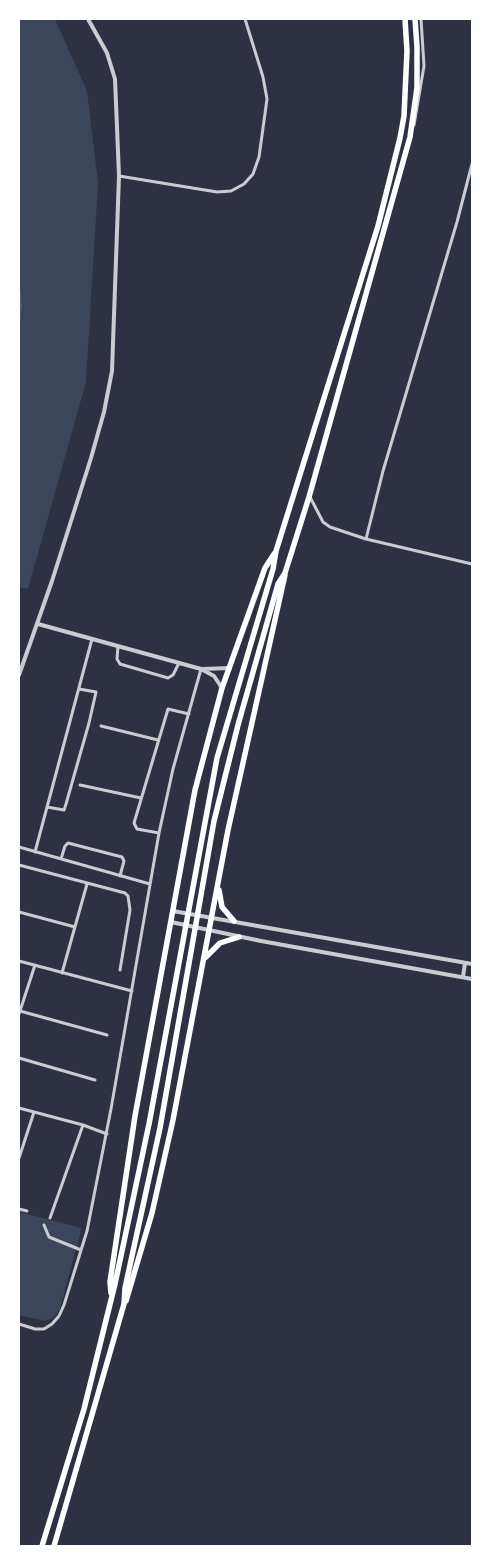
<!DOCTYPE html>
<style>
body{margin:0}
#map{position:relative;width:491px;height:1565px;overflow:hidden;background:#2d3142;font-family:"Playfair Display",serif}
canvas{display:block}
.frame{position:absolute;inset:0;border:20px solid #fff;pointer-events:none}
</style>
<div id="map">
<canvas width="491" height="1565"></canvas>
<div class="frame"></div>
</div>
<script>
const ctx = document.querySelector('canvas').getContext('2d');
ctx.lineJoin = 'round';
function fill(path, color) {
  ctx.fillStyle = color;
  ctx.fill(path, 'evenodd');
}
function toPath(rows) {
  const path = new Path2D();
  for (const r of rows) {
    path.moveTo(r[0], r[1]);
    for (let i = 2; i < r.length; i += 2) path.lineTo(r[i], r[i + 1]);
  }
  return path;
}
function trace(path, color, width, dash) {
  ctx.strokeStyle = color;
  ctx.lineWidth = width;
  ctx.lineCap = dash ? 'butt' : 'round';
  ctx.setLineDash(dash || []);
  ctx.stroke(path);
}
fill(toPath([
 [19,19,55,19,87,91,98,183,86,382,28,589,19,587,19,339,22,305,19,275],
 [19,1212,82,1228,60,1308,54,1317,45,1321,19,1315]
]), '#3c4559');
fill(toPath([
 [19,275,22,305,19,339]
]), '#4f5d75');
trace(toPath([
 [414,125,424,66,421,19],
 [119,176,217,192,231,191,244,184,253,174,259,157,267,99,263,77,245,19],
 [310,497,323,522,330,527,366,539,472,564],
 [366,539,383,471,457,222,472,164],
 [118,646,117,659,120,664,168,678,173,675,179,663],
 [101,726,158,740],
 [80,785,141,798],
 [47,807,64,810,66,804,89,723,96,692,79,689],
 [159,833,137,829,134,823,168,709,189,714],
 [19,847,150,884],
 [35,852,92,639],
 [61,859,65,846,68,843,122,857,124,861,120,876],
 [19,865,125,893,128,896,130,910,120,970],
 [19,912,75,927],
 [19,961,132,991],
 [62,973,87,884],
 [20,1011,107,1035],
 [19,1014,35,965],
 [19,1058,95,1080],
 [19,1108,83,1125,107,1134],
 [19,1158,34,1112],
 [19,1209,27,1211],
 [50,1218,83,1125],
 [44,1225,49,1237,81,1250],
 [19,1324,35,1329,44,1329,52,1324,59,1316,64,1305,87,1231,111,1109,159,833,173,769,201,669]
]), '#caccd0', 3);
trace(toPath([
 [38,624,201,669,214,676,222,688],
 [203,669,230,668],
 [19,675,52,581,91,458,104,412,112,371,119,176,115,79,107,53,88,19],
 [173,911,472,964],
 [171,922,261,941,472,979],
 [463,977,465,963]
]), '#caccd0', 4);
trace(toPath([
 [219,890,222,907,234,921],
 [206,957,220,943,239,937],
 [111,1293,110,1282,135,1116,195,790,222,688,265,568,274,554],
 [126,1301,152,1213,173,1120,228,830,285,575],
 [42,1546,84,1409,115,1284,149,1124,217,758,273,569,276,551,378,226,400,138,404,116,407,51,405,19],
 [54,1546,124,1304,125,1288,160,1128,214,821,238,725,278,584,285,573,309,497,410,137,417,88,417,47,415,19]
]), '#fff', 5.5);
</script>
